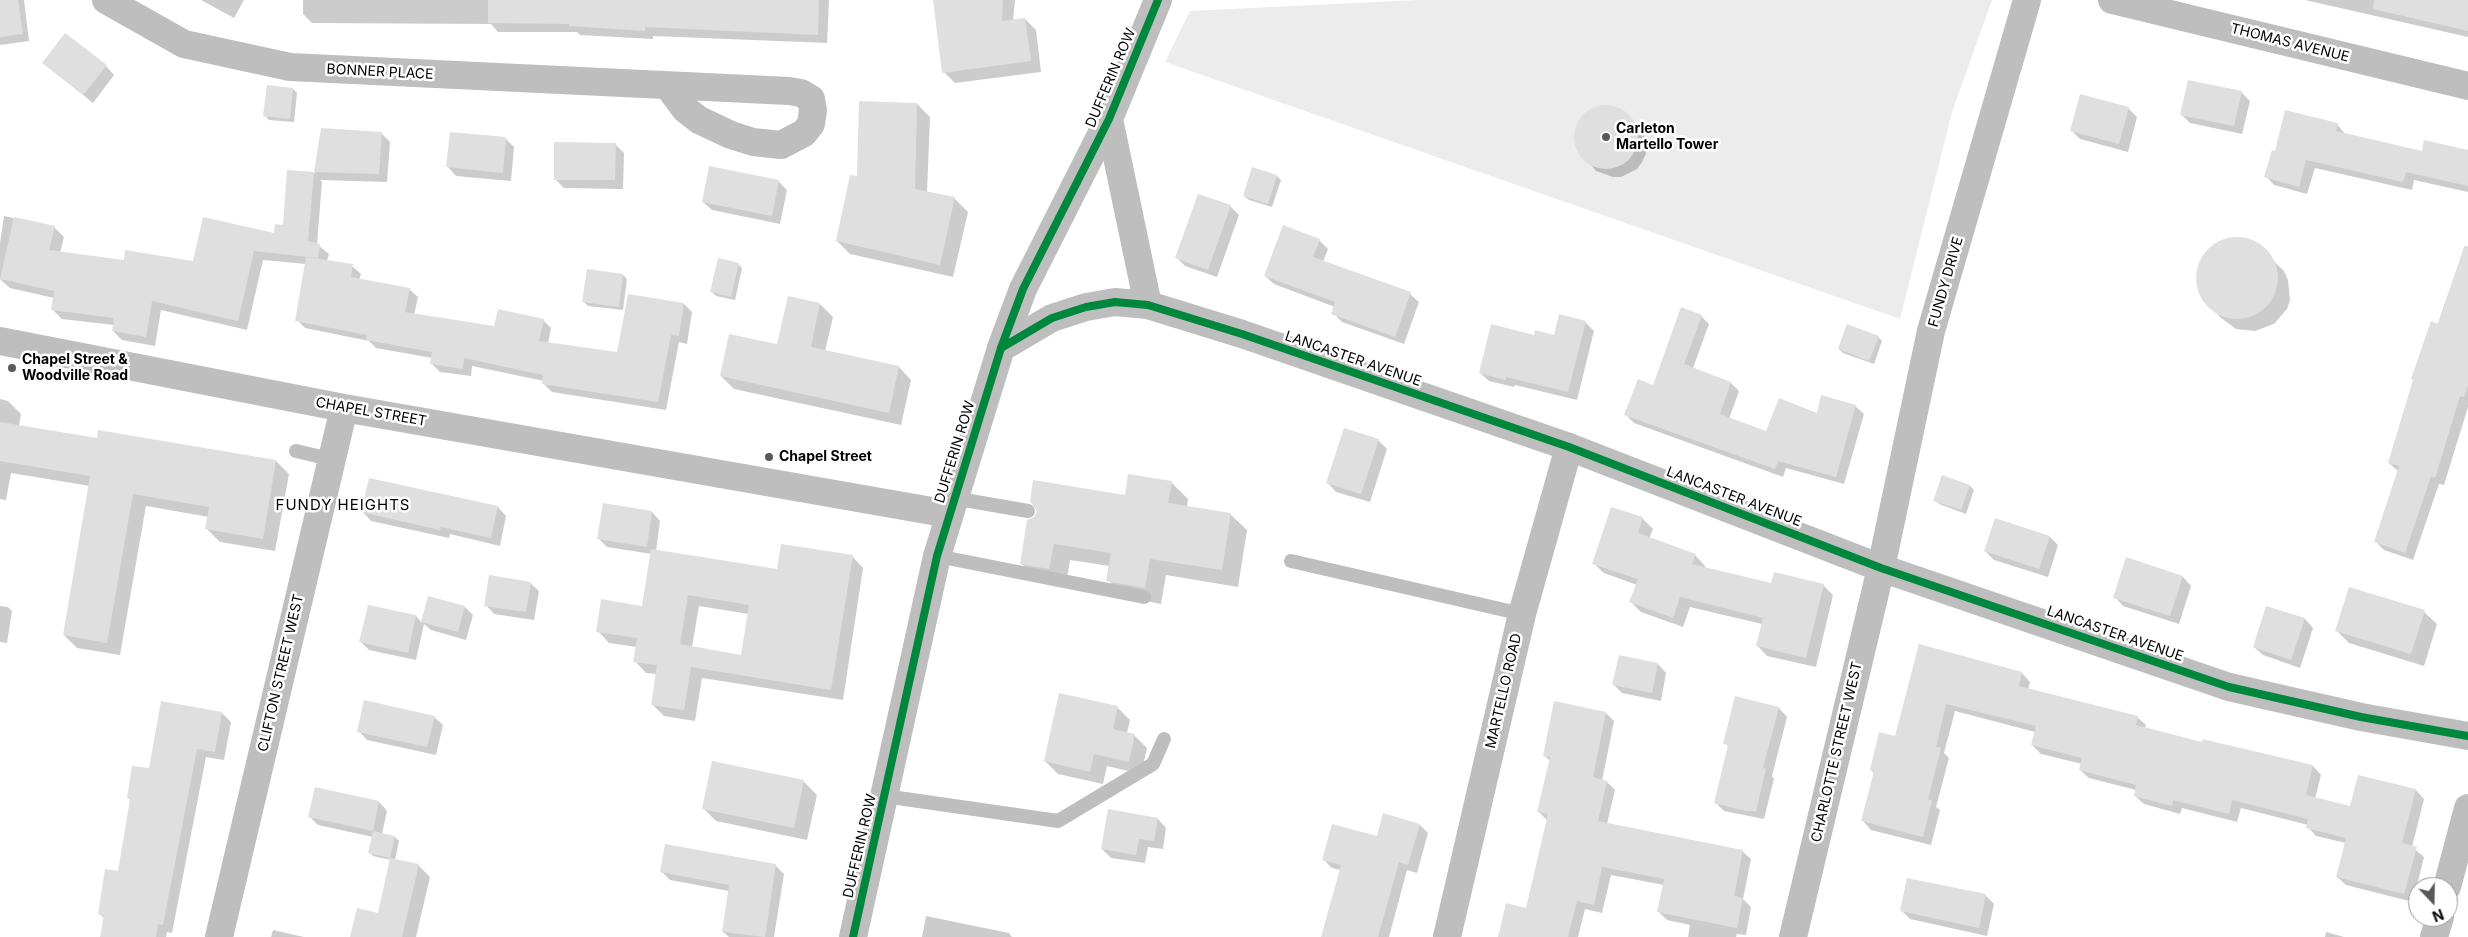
<!DOCTYPE html>
<style>
body{margin:0}
#map{position:relative;width:2468px;height:937px;overflow:hidden;background:#fff;font-family:Inter,sans-serif}
canvas{display:block}
.north{position:absolute;left:2408px;top:877px;width:50px;height:50px;box-sizing:border-box;background:#fff;border:1px solid #999;border-radius:50%;rotate:159deg;font-size:14px;font-weight:700;line-height:20px;text-align:center;color:#000}
.north::after{content:'';display:block;margin:auto;width:18px;height:22px;background:#595959;clip-path:polygon(50% 0,100% 100%,50% 72%,0 100%)}
</style>
<div id="map">
<canvas width="2468" height="937"></canvas>
<div class="north">N</div>
</div>
<script>
const ctx = document.querySelector('canvas').getContext('2d');
ctx.lineJoin = 'round';
function fill(path, color) {
  ctx.fillStyle = color;
  ctx.fill(path, 'evenodd');
}
function toPath(rows) {
  const path = new Path2D();
  for (const r of rows) {
    if (r.length === 3) {
      path.moveTo(r[0] + r[2], r[1]);
      path.arc(r[0], r[1], r[2], 0, 2 * Math.PI);
      continue;
    }
    path.moveTo(r[0], r[1]);
    for (let i = 2; i < r.length; i += 2) path.lineTo(r[i], r[i + 1]);
  }
  return path;
}
function trace(path, color, width, dash) {
  ctx.strokeStyle = color;
  ctx.lineWidth = width;
  ctx.lineCap = dash ? 'butt' : 'round';
  ctx.setLineDash(dash || []);
  ctx.stroke(path);
}
function write(font, color, halo, rows, align = 'center') {
  ctx.font = font + ' Inter,sans-serif';
  ctx.lineWidth = 5;
  ctx.setLineDash([]);
  ctx.textBaseline = 'middle';
  ctx.strokeStyle = halo;
  ctx.fillStyle = color;
  for (const [text, x, y, turn = 0] of rows) {
    ctx.save();
    ctx.translate(x, y);
    ctx.rotate((+turn || 0) * Math.PI / 180);
    ctx.textAlign = isNaN(turn) ? turn : align;
    if (halo) ctx.strokeText(text, 0, 0);
    ctx.fillText(text, 0, 0);
    ctx.restore();
  }
}
fill(toPath([
 [1417,0,1992,0,1952,112,1900,319,1165,62,1190,11]
]), '#ececec');
fill(toPath([
 [0,0,24,0,29,41,0,45],
 [201,0,244,0,234,18],
 [303,0,829,0,827,43,653,36,653,39,580,35,577,32,498,32,491,24,312,23,303,14],
 [941,0,1015,0,1013,21,1025,19,1036,30,1041,72,955,83,944,72],
 [2305,0,2468,0,2468,37],
 [44,63,106,66,114,75,93,103],
 [293,89,297,93,294,122,269,120,265,116],
 [2241,92,2250,101,2242,134,2190,123,2181,114],
 [917,104,930,117,927,193,955,199,968,212,953,277,850,254,837,241,858,178],
 [1609,107,1626,113,1645,137,1646,154,1642,162,1637,169,1621,177,1613,177,1596,171,1577,147,1575,139,1580,122,1592,110],
 [2128,108,2137,117,2128,152,2080,139,2072,131],
 [2337,124,2345,134,2423,152,2468,152,2468,192,2414,180,2412,190,2315,168,2307,194,2274,185,2266,176,2276,152],
 [322,129,382,134,390,142,387,182,320,180,322,182,317,244,329,254,327,261,352,266,361,274,359,280,409,289,418,297,414,315,495,327,543,320,551,328,548,344,618,354,684,304,692,312,687,344,679,342,666,410,552,392,543,383,544,381,472,366,471,376,440,372,432,364,432,358,376,348,369,341,305,328,297,320,306,264,263,260,247,330,161,310,155,346,122,340,113,331,114,325,62,319,52,309,54,298,10,288,0,279,0,243,4,216,54,227,64,237,60,253,125,261,194,262,275,235,284,226,288,172,315,173],
 [506,139,514,147,511,181,456,176,448,167],
 [615,144,624,153,623,189,564,188,555,179],
 [1277,176,1281,180,1272,207,1249,200,1244,196],
 [778,181,787,190,780,224,712,210,703,202],
 [1230,206,1239,215,1217,277,1185,266,1177,258],
 [2237,239,2256,244,2284,271,2288,280,2290,300,2287,309,2274,324,2255,331,2236,329,2220,317,2201,295,2198,276,2203,257,2218,244],
 [1319,240,1328,249,1323,262,1410,294,1419,302,1404,344,1342,322,1333,313,1335,307,1274,284,1265,276],
 [2465,246,2468,247,2468,407,2444,485,2439,484,2413,560,2384,550,2375,541,2398,471,2389,463],
 [738,264,742,268,735,300,716,296,712,292],
 [623,275,627,279,623,310,588,306,584,302],
 [820,304,833,317,825,351,899,367,911,380,901,425,734,389,721,376,778,346],
 [1560,316,1586,323,1594,331,1577,400,1515,385,1514,387,1489,381,1480,373,1535,336,1555,336],
 [1701,316,1709,324,1693,368,1731,383,1739,391,1729,419,1767,433,1817,414,1855,406,1864,414,1844,484,1786,468,1783,477,1634,423,1626,415,1654,386],
 [1878,337,1882,341,1874,364,1843,353,1839,349],
 [0,399,8,401,21,414,19,426,98,440,99,432,276,461,289,474,275,551,220,542,207,529,209,517,146,506,120,655,77,648,64,635,90,486,11,473,6,500,0,499],
 [1378,440,1387,449,1370,502,1336,492,1328,483],
 [1943,477,1970,486,1974,490,1966,514,1939,504,1935,500],
 [370,480,498,507,506,516,500,546,450,534,449,538,371,521,363,512],
 [1171,482,1188,499,1187,507,1230,514,1247,530,1238,587,1166,575,1161,604,1125,597,1108,580,1110,566,1070,560,1066,585,1038,580,1021,563,1038,512,1031,502,1126,496],
 [652,512,660,521,656,551,778,570,852,556,863,568,843,700,702,678,695,721,664,716,652,704,657,674,646,673,635,661,637,647,609,643,598,631,643,607,652,554,607,547,599,539],
 [699,606,749,614,743,656,692,647],
 [1642,518,1653,529,1649,539,1695,555,1705,566,1705,568,1772,584,1823,585,1833,595,1816,667,1767,656,1757,645,1762,624,1690,607,1683,627,1641,612,1631,602,1637,585,1604,573,1593,563],
 [2050,537,2058,545,2048,577,1994,560,1985,551],
 [2127,559,2183,577,2191,586,2179,624,2123,606,2115,597],
 [530,583,539,591,534,620,494,614,486,605],
 [429,597,465,607,473,615,466,640,431,630,424,624,416,660,369,650,361,642,416,616,422,623],
 [0,606,8,607,12,611,7,643,0,642],
 [2267,607,2305,619,2313,628,2300,668,2263,655,2254,647],
 [2424,612,2437,624,2424,666,2349,643,2336,630],
 [1919,645,2022,673,2030,682,2028,690,2137,717,2146,725,2145,728,2203,743,2203,740,2313,766,2321,775,2315,799,2351,808,2416,790,2424,799,2412,847,2424,857,2413,902,2346,885,2337,877,2346,843,2316,836,2308,827,2308,825,2241,808,2237,822,2182,808,2180,814,2144,804,2135,796,2136,790,2089,778,2080,770,2082,764,2041,754,2032,745,2035,732,1955,711,1944,753,1949,758,1936,807,1940,810,1931,845,1871,830,1863,821,1875,774,1871,770,1896,738],
 [1620,656,1658,664,1666,673,1661,701,1622,693,1614,685],
 [162,703,222,713,231,722,224,760,206,757,172,933,167,932,166,937,102,937,105,919,99,913,119,873,131,801,128,798,150,770],
 [1117,707,1130,720,1127,733,1134,735,1147,748,1141,774,1107,766,1103,784,1058,774,1045,761],
 [1779,708,1787,717,1772,776,1774,779,1764,819,1724,811,1715,802,1729,747,1725,743],
 [1606,713,1614,721,1602,781,1607,782,1615,790,1607,824,1742,851,1751,859,1743,899,1751,907,1746,935,1737,934,1736,937,1688,937,1690,925,1667,920,1659,912,1664,885,1611,875,1602,913,1585,909,1578,937,1500,937,1527,910,1547,820,1538,811,1550,761,1544,755],
 [434,717,443,725,436,755,367,740,359,731],
 [713,762,804,782,817,795,807,840,716,821,703,808],
 [316,788,379,802,387,811,382,834,395,837,399,841,395,860,418,865,430,877,416,937,351,937,379,915,391,860,373,856,369,852,373,837,318,825,309,816],
 [1158,819,1166,828,1163,849,1148,847,1145,863,1111,858,1102,849],
 [1420,825,1428,833,1417,873,1407,870,1389,937,1323,937,1341,870,1332,868,1323,859],
 [775,865,784,874,774,937,729,937,723,932,729,891,670,880,661,871],
 [1985,895,1994,904,1987,936,1910,919,1901,910],
 [926,916,1009,933,1012,937,922,937],
 [273,930,304,937,271,937],
 [2326,932,2344,937,2325,937]
]), '#0003');
fill(toPath([
 [0,0,18,0,23,34,0,37],
 [488,0,819,0,818,35,645,27,645,31,569,26,569,24,488,23],
 [933,0,1003,0,1002,21,1025,18,1031,61,942,73],
 [2374,0,2468,0,2468,31,2373,9],
 [65,33,107,65,83,95,42,63],
 [2188,80,2242,91,2234,126,2180,115],
 [267,85,293,88,290,119,263,116],
 [2080,94,2129,107,2119,144,2070,131],
 [859,101,917,103,915,189,955,197,940,265,836,241,850,175,857,176],
 [1606,137,32],
 [2285,110,2338,123,2336,131,2422,151,2424,140,2468,150,2468,186,2406,172,2403,182,2306,160,2299,187,2264,177,2272,150,2275,151],
 [321,128,382,132,379,174,314,172],
 [450,132,506,137,503,173,446,167],
 [554,142,616,143,615,180,554,180],
 [709,166,779,180,772,216,702,202],
 [1252,167,1277,175,1268,204,1243,196],
 [287,170,314,172,308,241,320,244,318,258,254,251,238,321,152,301,146,337,112,331,114,318,51,310,54,291,0,279,14,217,55,226,49,250,124,260,125,250,193,261,203,217,274,233,275,224,283,225],
 [1198,194,1231,205,1208,270,1175,258],
 [1283,225,1320,239,1313,257,1411,292,1395,337,1331,314,1335,302,1264,276],
 [2237,278,41],
 [2464,247,2468,248,2468,385,2464,397,2460,396,2435,478,2431,476,2405,553,2374,542,2399,466,2388,463,2413,380,2411,379,2431,321,2438,324],
 [306,257,353,264,351,277,410,288,405,312,494,326,498,309,544,319,539,341,617,352,628,294,684,303,679,336,671,335,658,402,542,384,543,375,464,358,463,369,430,364,432,352,366,340,367,335,295,321],
 [718,258,739,263,731,297,710,292],
 [587,269,623,274,619,307,582,302],
 [788,296,820,303,811,347,899,366,889,413,720,376,729,334,777,344],
 [1681,307,1702,315,1684,364,1731,382,1720,414,1766,431,1779,398,1817,413,1821,395,1856,405,1836,477,1778,461,1775,469,1624,415,1638,379,1653,385],
 [1559,314,1586,321,1568,392,1506,377,1506,380,1479,373,1491,324,1534,335,1535,330,1554,335],
 [1847,324,1879,336,1869,361,1838,349],
 [0,422,97,438,98,430,276,460,263,539,205,529,209,507,133,494,107,643,63,635,90,476,0,461],
 [1344,428,1379,439,1361,494,1326,483],
 [1128,474,1172,481,1168,503,1231,513,1222,570,1150,559,1145,588,1106,581,1111,553,1054,544,1049,569,1020,564,1027,520,1034,517,1037,512,1034,505,1030,502,1033,480,1125,495],
 [1942,475,1970,485,1961,510,1933,501],
 [369,478,498,506,491,538,441,527,440,530,361,512],
 [603,503,652,511,647,547,597,539],
 [1611,507,1643,517,1638,533,1696,554,1692,564,1771,583,1774,572,1824,584,1806,658,1756,646,1763,618,1680,597,1673,618,1629,602,1638,579,1592,564],
 [1995,518,2050,536,2039,569,1984,551],
 [781,544,853,555,831,690,691,667,684,710,651,705,657,665,633,662,637,638,596,632,601,599,642,606,651,549,777,569],
 [688,595,749,605,741,655,680,644],
 [2126,557,2183,576,2170,616,2113,598],
 [489,575,531,582,526,612,484,606],
 [2349,587,2425,610,2411,654,2335,631],
 [428,596,465,606,458,632,421,622],
 [368,605,416,615,408,653,359,642],
 [2266,606,2305,618,2291,660,2253,647],
 [1919,644,2022,672,2019,686,2138,716,2136,725,2202,742,2202,739,2313,765,2306,795,2350,806,2358,775,2416,789,2402,843,2417,847,2404,894,2336,877,2346,838,2306,828,2308,819,2232,800,2229,814,2173,800,2172,806,2134,796,2136,785,2079,770,2082,758,2031,745,2036,726,1946,704,1936,747,1941,748,1928,799,1932,801,1923,837,1861,821,1874,771,1870,770,1879,732,1895,736],
 [1619,655,1658,663,1652,693,1612,685],
 [1059,693,1118,706,1113,729,1135,734,1129,762,1094,754,1090,772,1044,761],
 [1735,696,1779,707,1763,768,1766,769,1756,811,1746,811,1714,803,1728,745,1723,744],
 [364,700,435,716,427,747,357,732],
 [161,701,222,712,215,752,197,749,163,925,158,924,156,937,100,937,104,915,98,914,105,869,118,871,130,799,127,798,132,766,149,768],
 [1554,701,1606,712,1593,777,1607,781,1598,821,1743,850,1734,896,1743,898,1737,928,1657,912,1664,879,1602,867,1594,905,1577,901,1568,937,1498,937,1506,903,1526,908,1548,814,1537,812,1550,757,1543,756],
 [712,761,804,780,794,828,702,809],
 [315,787,379,801,373,831,308,817],
 [1108,809,1158,818,1154,841,1139,839,1136,855,1101,849],
 [1383,813,1420,824,1408,865,1399,862,1378,937,1321,937,1341,865,1322,860,1332,824,1377,836],
 [373,831,395,836,390,858,368,853],
 [665,844,776,864,765,937,722,932,729,885,660,872],
 [390,858,419,864,402,937,350,937,357,908,378,913],
 [1907,878,1986,894,1979,928,1900,911]
]), '#dfdfdf');
trace(toPath([
 [296,451,330,459],
 [953,498,1028,511],
 [937,556,1144,597],
 [1291,561,1522,614],
 [884,796,1058,821,1153,764,1164,739]
]), '#bebebe', 14);
trace(toPath([
 [106,0,184,44,290,67,789,91,801,93,811,99,813,110,811,124,804,133,781,145,753,142,731,135,699,120,685,109,668,86],
 [2112,0,2468,86],
 [0,341,344,408,949,514],
 [1001,348,1023,289,1109,119,1158,0],
 [2447,887,2468,808],
 [219,937,344,408],
 [1447,937,1522,614,1569,447],
 [1793,937,1881,568,1931,331,2027,0],
 [2434,937,2440,917]
]), '#bebebe', 28);
trace(toPath([
 [1109,119,1148,305],
 [853,937,937,556,1001,348,1052,318,1086,307,1115,302,1148,305,1242,334,1569,447,1881,568,2229,687,2361,717,2468,736]
]), '#bebebe', 28);
trace(toPath([
 [1001,348,1052,318,1086,307,1115,302,1148,305,1242,334,1569,447,1881,568,2229,687,2361,717,2468,736],
 [853,937,937,556,1001,348,1023,289,1109,119,1158,0]
]), '#00873e', 8);
for (const [x, y, r, color] of [
 [1606,137,5,"#595959"],
 [12,368,5,"#595959"],
 [769,457,5,"#595959"]
]) {
  const dot = new Path2D();
  dot.arc(x, y, r, 0, 2 * Math.PI);
  ctx.fillStyle = color;
  ctx.fill(dot);
  trace(dot, '#fff', 2);
}
write('14px', '#000', '#fff', [
 ["THOMAS AVENUE",2290,43,14],
 ["BONNER PLACE",380,72,3],
 ["DUFFERIN ROW",1111,78,-67],
 ["FUNDY DRIVE",1946,282,-74],
 ["LANCASTER AVENUE",1353,359,19],
 ["CHAPEL STREET",371,412,10],
 ["DUFFERIN ROW",955,452,-73],
 ["LANCASTER AVENUE",1734,497,21],
 ["LANCASTER AVENUE",2115,634,19],
 ["CLIFTON STREET WEST",281,673,-77],
 ["MARTELLO ROAD",1504,691,-77],
 ["CHARLOTTE STREET WEST",1837,752,-77],
 ["DUFFERIN ROW",860,846,-77]
]);
write('bold 14px', '#000', '#fff', [
 ["Carleton",1616,129],
 ["Martello Tower",1616,145],
 ["Chapel Street &",22,360],
 ["Woodville Road",22,376],
 ["Chapel Street",779,457]
], 'left');
ctx.letterSpacing = '1px';
write('15px', '#000', '#fff', [
 ["FUNDY HEIGHTS",343,505]
]);
ctx.letterSpacing = '0px';
</script>
